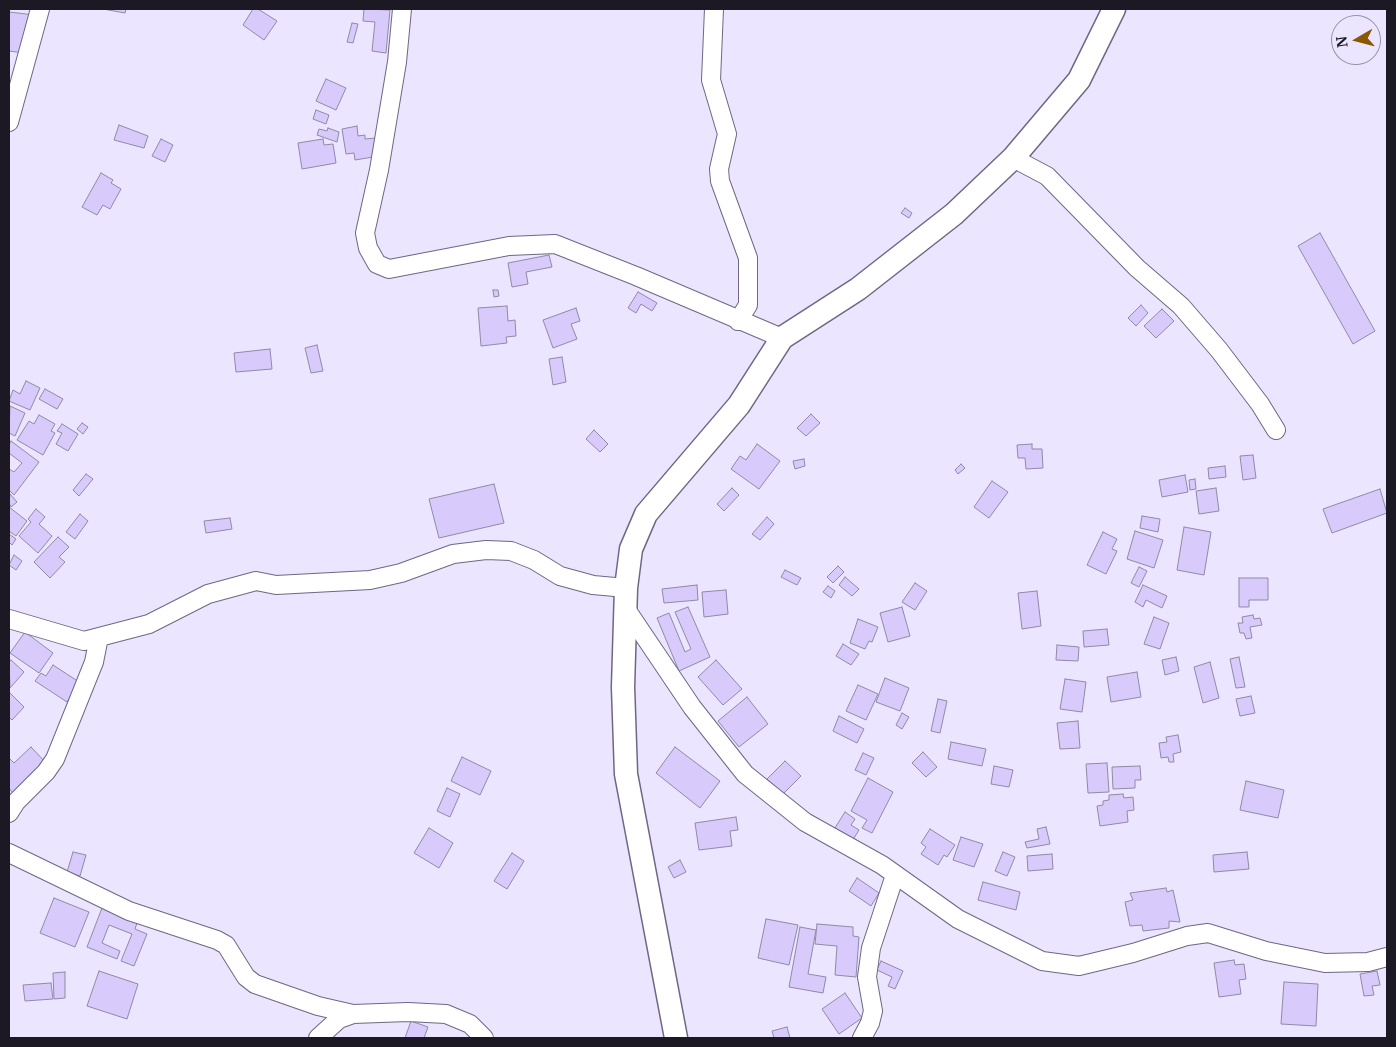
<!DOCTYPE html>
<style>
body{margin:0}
#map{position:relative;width:1396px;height:1047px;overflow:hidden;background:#ebe5ff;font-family:Merriweather,serif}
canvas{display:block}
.frame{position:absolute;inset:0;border:10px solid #1c1924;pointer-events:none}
.north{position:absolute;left:1331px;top:15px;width:50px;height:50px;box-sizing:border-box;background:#ebe5ff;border:1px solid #9893a7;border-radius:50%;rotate:262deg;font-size:14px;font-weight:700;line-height:20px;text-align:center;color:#1c1924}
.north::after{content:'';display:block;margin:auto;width:18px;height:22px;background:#895800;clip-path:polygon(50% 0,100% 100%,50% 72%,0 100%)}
</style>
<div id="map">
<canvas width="1396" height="1047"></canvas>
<div class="frame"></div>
<div class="north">N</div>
</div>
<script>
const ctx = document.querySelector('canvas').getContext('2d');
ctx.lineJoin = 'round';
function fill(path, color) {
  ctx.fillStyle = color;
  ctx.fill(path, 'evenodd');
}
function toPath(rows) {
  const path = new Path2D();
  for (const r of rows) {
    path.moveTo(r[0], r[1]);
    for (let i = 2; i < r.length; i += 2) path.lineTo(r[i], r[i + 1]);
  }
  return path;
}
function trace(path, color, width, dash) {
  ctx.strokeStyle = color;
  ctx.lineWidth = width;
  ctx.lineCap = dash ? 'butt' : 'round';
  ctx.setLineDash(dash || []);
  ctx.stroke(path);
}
const building = toPath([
 [103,9,126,9,125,13,103,9],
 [253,9,258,9,277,21,264,40,243,25,253,9],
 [364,9,390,10,386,53,372,51,375,22,363,21,364,9],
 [9,12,35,15,31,54,9,51,9,12],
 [352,23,358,24,353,43,347,42,352,23],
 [326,79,346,88,336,110,316,101,326,79],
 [316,110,329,115,326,124,313,119,316,110],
 [119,125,148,136,144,148,114,140,119,125],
 [357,126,358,136,365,135,365,139,376,138,379,156,355,160,354,153,346,154,342,129,357,126],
 [328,128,339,132,337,142,317,135,319,129,327,131,328,128],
 [161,139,173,145,165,162,152,156,161,139],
 [323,139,324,145,333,144,336,163,302,169,298,143,323,139],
 [101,173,113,180,111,183,121,189,110,209,103,205,97,215,82,207,101,173],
 [905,208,912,213,909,218,901,213,905,208],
 [1320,233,1375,331,1353,344,1298,246,1320,233],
 [549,255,552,267,526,272,528,284,512,287,508,263,549,255],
 [493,290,498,290,499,296,494,297,493,290],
 [638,292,657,303,652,311,641,304,636,313,628,308,638,292],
 [1141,305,1148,313,1136,326,1128,318,1141,305],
 [507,306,508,321,515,320,516,336,506,337,507,343,481,346,478,308,507,306],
 [576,308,580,321,571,324,577,339,553,348,543,320,576,308],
 [1162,309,1174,321,1156,338,1144,326,1162,309],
 [317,345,323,371,311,373,305,348,317,345],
 [270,349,272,369,236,372,234,353,270,349],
 [562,357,566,382,553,385,549,359,562,357],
 [26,381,40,388,30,410,9,401,13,390,20,394,26,381],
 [45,389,63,399,57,409,39,399,45,389],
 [10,406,25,413,15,436,9,433,10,406],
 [811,414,820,423,806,436,797,428,811,414],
 [39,415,55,424,51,431,55,433,43,455,17,440,29,421,34,424,39,415],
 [82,423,88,427,83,434,77,429,82,423],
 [62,424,78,434,68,451,56,444,62,433,57,431,62,424],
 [594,430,608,444,600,452,586,439,594,430],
 [11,441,39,462,14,495,9,490,9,469,14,472,22,463,9,453,9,445,11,441],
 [757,444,780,461,759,489,731,469,740,456,746,460,757,444],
 [1032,444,1032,449,1042,449,1043,468,1026,469,1025,458,1018,458,1017,445,1032,444],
 [1253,455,1256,478,1243,480,1240,456,1253,455],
 [804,459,805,466,795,469,793,461,804,459],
 [961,464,965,468,958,474,955,470,961,464],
 [1225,466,1226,477,1209,479,1208,468,1225,466],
 [86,474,93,479,79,496,73,490,86,474],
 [1185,475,1188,492,1162,497,1159,480,1185,475],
 [1195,479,1196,489,1190,490,1189,480,1195,479],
 [992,481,1008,492,989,518,974,507,992,481],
 [494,484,504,523,439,538,429,499,494,484],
 [732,488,739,495,724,511,717,504,732,488],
 [1216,488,1219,511,1199,514,1196,491,1216,488],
 [1380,489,1387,513,1332,533,1323,509,1380,489],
 [10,494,17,502,11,507,9,503,10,494],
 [9,507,27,521,16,536,9,531,9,507],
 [36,509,45,517,39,524,52,536,38,553,19,536,31,522,28,519,36,509],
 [80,514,88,521,75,539,66,532,80,514],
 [1142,516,1160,519,1158,532,1140,528,1142,516],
 [767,517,774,524,760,540,752,534,767,517],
 [230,518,232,529,206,533,204,521,230,518],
 [1184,527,1211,532,1204,575,1177,570,1184,527],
 [1135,531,1163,540,1154,568,1127,559,1135,531],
 [1103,532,1117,539,1112,549,1117,551,1106,574,1087,565,1103,532],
 [9,534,16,539,12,545,9,542,9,534],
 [58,537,69,547,59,557,65,562,50,578,34,562,58,537],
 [14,555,22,561,16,570,9,565,14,555],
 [838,566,844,572,833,583,827,577,838,566],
 [1139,567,1147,571,1139,587,1131,583,1139,567],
 [785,570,801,578,797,585,781,577,785,570],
 [845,577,859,589,852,596,839,585,845,577],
 [1239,578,1268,578,1268,600,1249,600,1249,607,1239,607,1239,578],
 [915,583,927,591,915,610,902,602,915,583],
 [697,585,698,600,664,603,662,589,697,585],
 [1143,585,1167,596,1162,608,1146,600,1143,607,1135,602,1143,585],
 [828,586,835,591,831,598,823,592,828,586],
 [726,590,728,614,704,617,702,592,726,590],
 [1037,591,1041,626,1022,629,1018,593,1037,591],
 [688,607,710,657,679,671,657,618,669,613,685,652,691,649,675,612,688,607],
 [902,607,910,636,888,642,880,613,902,607],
 [1253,615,1254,619,1260,618,1262,625,1250,627,1252,638,1246,639,1244,633,1240,633,1238,623,1243,623,1242,617,1253,615],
 [1154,617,1169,623,1160,649,1144,644,1154,617],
 [858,619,878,627,872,642,869,641,865,649,850,643,858,619],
 [1107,629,1109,645,1084,647,1083,631,1107,629],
 [25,632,53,653,39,673,10,653,25,632],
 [843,644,859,654,851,665,836,656,843,644],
 [1057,645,1079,647,1078,661,1056,660,1057,645],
 [1176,657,1179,671,1165,675,1162,660,1176,657],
 [1239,657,1245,687,1236,688,1230,659,1239,657],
 [11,660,24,672,10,688,9,662,11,660],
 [716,660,742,689,723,705,698,677,716,660],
 [1210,662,1219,698,1203,703,1194,667,1210,662],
 [53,665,79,682,67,702,35,681,41,673,46,676,53,665],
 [1137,672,1141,697,1111,702,1107,677,1137,672],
 [885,678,909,688,900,711,876,702,885,678],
 [1065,679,1086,682,1082,712,1060,709,1065,679],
 [858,685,878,694,866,720,846,711,858,685],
 [9,692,24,707,12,720,9,717,9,692],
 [1251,696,1255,713,1240,716,1236,699,1251,696],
 [747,697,768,724,739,747,718,721,747,697],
 [938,699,947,701,940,733,931,731,938,699],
 [902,713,909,717,902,729,896,725,902,713],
 [839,716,864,729,857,743,833,731,839,716],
 [1078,721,1080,748,1060,749,1057,723,1078,721],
 [1178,735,1181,752,1173,754,1174,762,1169,762,1168,757,1161,758,1159,743,1167,742,1166,737,1178,735],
 [951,742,986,749,982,766,948,759,951,742],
 [31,747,48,765,15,796,9,788,9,758,14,763,31,747],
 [675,747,720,781,700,808,656,773,675,747],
 [923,752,937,767,926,777,912,763,923,752],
 [863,753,874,758,866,775,855,770,863,753],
 [462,757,491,771,480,795,451,781,462,757],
 [785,761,801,776,783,794,767,779,785,761],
 [1107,763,1109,792,1088,793,1086,764,1107,763],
 [994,766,1013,770,1009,787,991,784,994,766],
 [1140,766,1141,780,1135,780,1135,788,1113,789,1112,767,1140,766],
 [868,778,893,792,872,833,862,828,867,820,851,811,868,778],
 [1246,781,1284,790,1278,818,1240,810,1246,781],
 [447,788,460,794,450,817,437,811,447,788],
 [1123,794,1124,798,1133,797,1134,810,1127,811,1128,822,1100,826,1097,806,1103,805,1103,801,1109,800,1109,795,1123,794],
 [845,812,855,819,851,825,859,830,851,843,833,831,845,812],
 [736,817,738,830,730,831,732,846,699,850,695,823,736,817],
 [1046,827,1050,844,1027,848,1025,842,1039,839,1037,829,1046,827],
 [429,828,453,843,439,868,414,853,429,828],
 [930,829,955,845,947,857,944,855,938,865,921,854,926,847,921,843,930,829],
 [961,837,983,844,974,867,953,860,961,837],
 [73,852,86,855,80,876,67,872,73,852],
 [1003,852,1015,857,1007,876,995,871,1003,852],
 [1247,852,1249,869,1214,872,1213,855,1247,852],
 [512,853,524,861,507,889,494,881,512,853],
 [1052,854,1053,869,1028,871,1027,856,1052,854],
 [680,860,686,872,674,878,668,867,680,860],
 [857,878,879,893,871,906,849,891,857,878],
 [983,882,1020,892,1016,910,978,900,983,882],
 [1166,888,1167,892,1173,890,1180,922,1169,921,1169,928,1143,931,1142,925,1130,926,1125,902,1133,900,1130,893,1166,888],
 [54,898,89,912,75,947,40,933,54,898],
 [102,908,137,923,135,929,147,934,134,966,121,961,132,934,109,925,102,943,120,951,117,959,87,947,102,908],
 [766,919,798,925,789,965,758,958,766,919],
 [817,924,853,927,853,936,859,937,856,977,835,975,837,946,815,944,817,924],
 [800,927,816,930,808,974,826,977,823,993,789,987,800,927],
 [1234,960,1235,965,1244,964,1246,979,1239,980,1241,994,1219,997,1214,963,1234,960],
 [881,961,903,971,895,989,888,986,892,977,877,970,881,961],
 [99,971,138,984,127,1019,87,1006,99,971],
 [1377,971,1380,985,1372,986,1374,995,1364,996,1360,974,1377,971],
 [65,972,65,998,54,999,53,973,65,972],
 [1284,982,1318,984,1316,1026,1281,1024,1284,982],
 [51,983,53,999,25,1001,23,985,51,983],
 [845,993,862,1018,839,1034,822,1009,845,993],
 [411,1021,428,1027,424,1038,405,1038,411,1021],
 [787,1027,790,1038,774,1038,772,1031,787,1027]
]);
fill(building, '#d8cbfc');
trace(building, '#9089a6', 1);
const minor = toPath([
 [402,9,397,62,379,170,365,233,368,248,377,264,389,269,509,246,555,244,636,276,782,338],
 [714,9,711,80,727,134,719,169,720,181,748,258,748,305,738,321],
 [9,122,40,9],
 [1013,158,1047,176,1137,268,1181,306,1219,350,1260,404,1276,430],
 [626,609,692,707,745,774,805,822,882,865,958,919,1042,961,1079,966,1133,953,1187,936,1208,933,1266,951,1325,963,1368,962,1387,957],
 [9,619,84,641,149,624,208,594,256,581,276,585,370,580,401,573,453,554,486,550,511,551,534,560,560,576,593,585,626,588],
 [9,813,16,802,46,772,55,759,94,662,99,637],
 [9,853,129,911,217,940,226,945,246,977,255,984,318,1006,353,1014],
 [318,1038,339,1019,353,1014,408,1012,446,1014,470,1024,484,1038],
 [862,1038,870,1023,873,1011,867,977,871,948,895,875]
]);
const tertiary = toPath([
 [676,1038,626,774,623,687,626,588,631,549,646,514,739,405,782,338,858,289,954,214,1013,158,1079,80,1114,9]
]);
trace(minor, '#6f6783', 20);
trace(tertiary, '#6f6783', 25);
trace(minor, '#fff', 18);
trace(tertiary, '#fff', 22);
</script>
